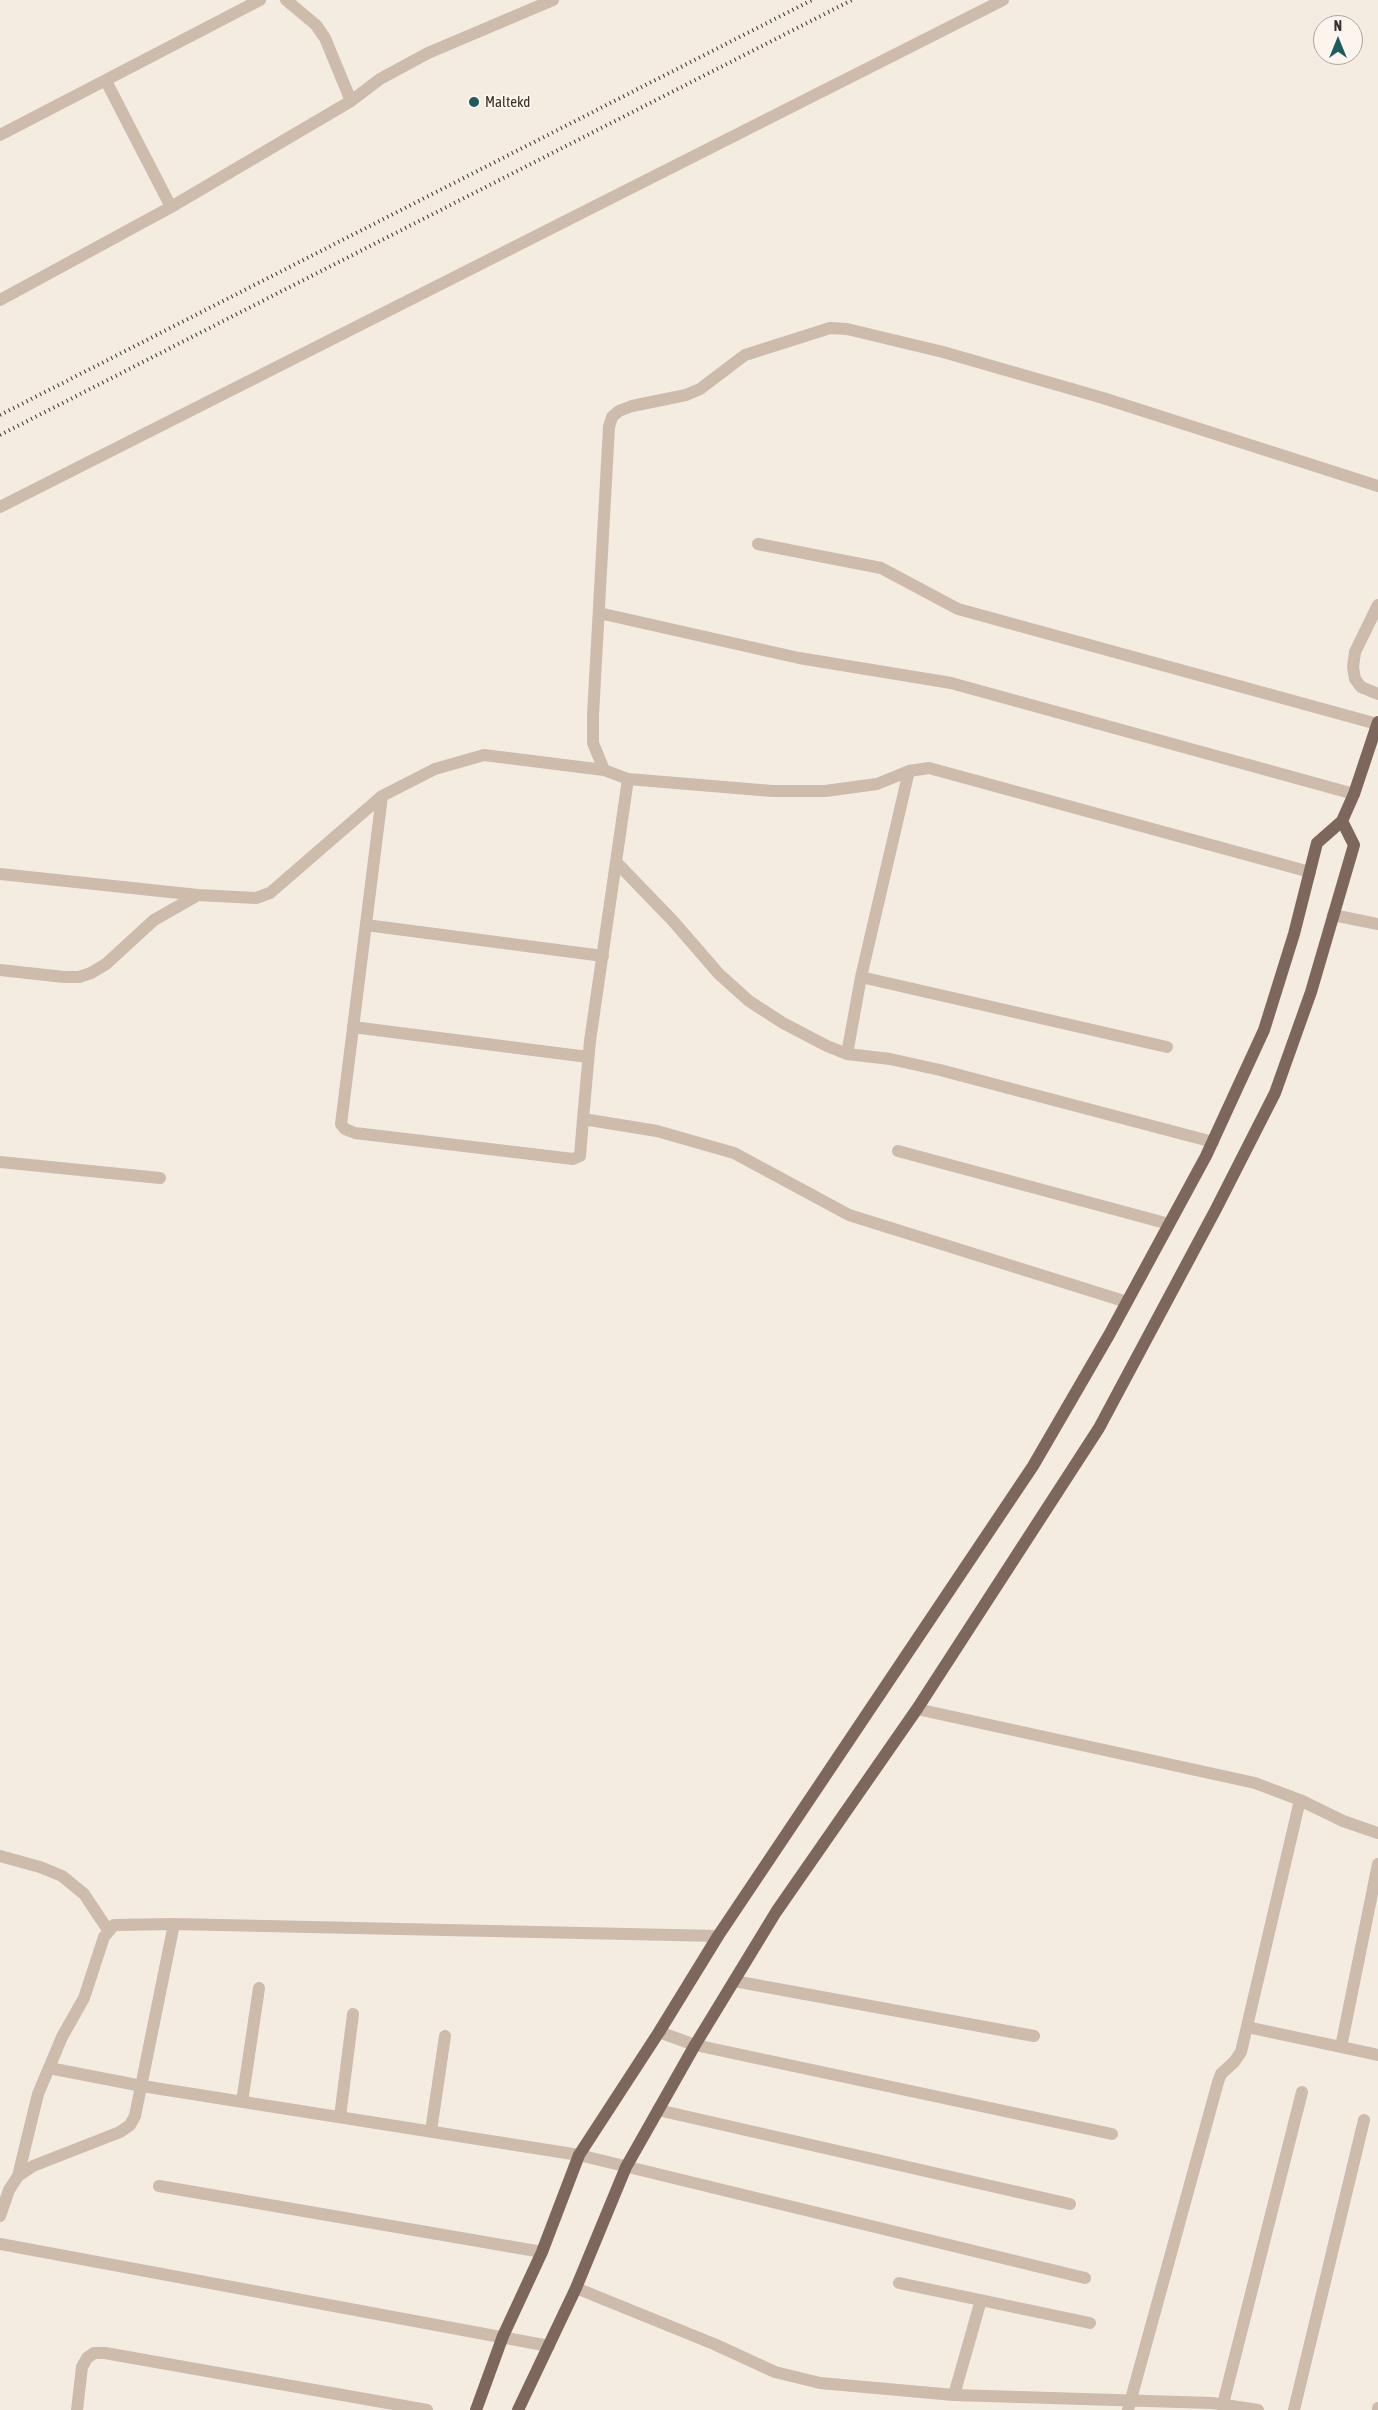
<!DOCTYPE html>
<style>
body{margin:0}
#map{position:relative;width:1378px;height:2410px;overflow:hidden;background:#f4ebe1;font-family:"Asap Condensed",sans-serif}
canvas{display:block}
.north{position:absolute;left:1313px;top:15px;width:50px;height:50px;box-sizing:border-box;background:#fbf5ee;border:1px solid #aea6a0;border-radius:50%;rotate:0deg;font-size:14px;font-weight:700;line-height:20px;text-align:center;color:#3b302b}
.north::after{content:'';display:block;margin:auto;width:18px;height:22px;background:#1f5a5e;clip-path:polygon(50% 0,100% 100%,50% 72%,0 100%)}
</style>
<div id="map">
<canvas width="1378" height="2410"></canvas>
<div class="north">N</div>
</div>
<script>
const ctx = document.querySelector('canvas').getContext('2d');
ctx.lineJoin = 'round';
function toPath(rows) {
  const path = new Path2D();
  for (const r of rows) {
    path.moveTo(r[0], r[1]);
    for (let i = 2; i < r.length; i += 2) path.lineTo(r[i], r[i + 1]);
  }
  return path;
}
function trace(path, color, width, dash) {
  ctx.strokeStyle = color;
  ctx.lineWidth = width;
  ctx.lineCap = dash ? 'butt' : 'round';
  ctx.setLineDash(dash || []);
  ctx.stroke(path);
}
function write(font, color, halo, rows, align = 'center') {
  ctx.font = font + ' "Asap Condensed",sans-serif';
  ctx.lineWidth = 4;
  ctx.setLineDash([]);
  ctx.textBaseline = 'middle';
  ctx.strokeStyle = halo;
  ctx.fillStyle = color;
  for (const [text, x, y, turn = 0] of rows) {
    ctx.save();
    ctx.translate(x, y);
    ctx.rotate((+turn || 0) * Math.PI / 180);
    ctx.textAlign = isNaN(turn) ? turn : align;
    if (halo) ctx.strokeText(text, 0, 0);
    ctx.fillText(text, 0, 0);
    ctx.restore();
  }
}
trace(toPath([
 [286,0,316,25,325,38,351,101],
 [106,81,171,207],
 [0,135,260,0],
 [0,300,171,207,351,101,380,79,428,53,553,0],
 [0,507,1003,0],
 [758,544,881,568,958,609,1377,724],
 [1378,605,1355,652,1353,667,1355,679,1361,687,1378,694],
 [599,613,799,658,951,683,1354,794],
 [628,779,590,1041,583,1119,657,1131,734,1153,849,1215,1127,1302],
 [382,796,341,1124,345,1129,355,1133,573,1159,580,1156,583,1119],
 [617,863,673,921,719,974,749,1001,783,1023,827,1046,847,1054,890,1059,940,1070,1213,1142],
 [1310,872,929,768,909,771,877,784,825,791,772,791,628,779,604,770,593,743,593,715,609,427,612,417,619,411,632,406,686,395,700,389,745,355,830,328,847,329,943,352,1103,398,1378,486],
 [0,874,198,895,256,898,270,893,382,796,435,769,484,755,604,770],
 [1333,915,1378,924],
 [366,925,603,956],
 [0,970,64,977,79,977,91,973,106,964,154,920,198,895],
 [861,977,1167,1047],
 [353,1027,588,1057],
 [847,1054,861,977,909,771],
 [898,1151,1169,1224],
 [0,1162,160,1178],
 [917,1709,1255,1783,1300,1800,1343,1821,1378,1833],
 [0,1856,40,1867,62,1876,84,1894,108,1930],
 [734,1981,1034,2036],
 [1247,2027,1378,2055],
 [659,2032,695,2045,1112,2134],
 [1341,2047,1378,1864],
 [49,2068,142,2086,579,2155,1085,2278],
 [242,2102,259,1988],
 [658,2110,1070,2204],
 [340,2117,353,2014],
 [431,2131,445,2036],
 [18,2176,38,2094,62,2037,84,1998,104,1937,114,1925,174,1924,718,1936],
 [159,2186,542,2252],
 [0,2216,9,2190,18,2176,33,2166,120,2132,130,2125,135,2116,174,1924],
 [0,2244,549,2346],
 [899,2283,1090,2323],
 [576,2288,714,2344,775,2372,820,2383,954,2395,1212,2403,1258,2410],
 [954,2395,981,2300],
 [1223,2404,1302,2092],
 [77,2410,82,2367,87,2358,94,2353,105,2353,427,2410],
 [1128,2410,1218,2082,1221,2074,1234,2062,1241,2052,1300,1800],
 [1294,2410,1364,2120],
 [1378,2410,1378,2408]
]), '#cdbbac', 12);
trace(toPath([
 [476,2410,503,2336,542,2252,579,2155,659,2032,718,1936,1033,1466,1109,1335,1206,1156,1264,1030,1294,934,1317,843,1342,821,1354,794,1378,722],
 [518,2410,576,2288,626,2167,695,2045,776,1912,917,1709,1099,1428,1216,1209,1275,1093,1311,992,1354,845,1342,821]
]), '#7d675c', 12);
trace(toPath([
 [0,415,812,0],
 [0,435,852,0]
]), '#3b302b', 4, [1, 4]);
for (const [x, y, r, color] of [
 [474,102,6,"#1f5a5e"]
]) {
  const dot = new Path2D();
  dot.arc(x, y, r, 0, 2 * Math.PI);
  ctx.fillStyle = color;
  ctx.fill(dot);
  trace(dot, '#fbf5ee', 2);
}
write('15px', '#3b302b', '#fbf5ee', [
 ["Maltekd",485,102]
], 'left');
</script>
